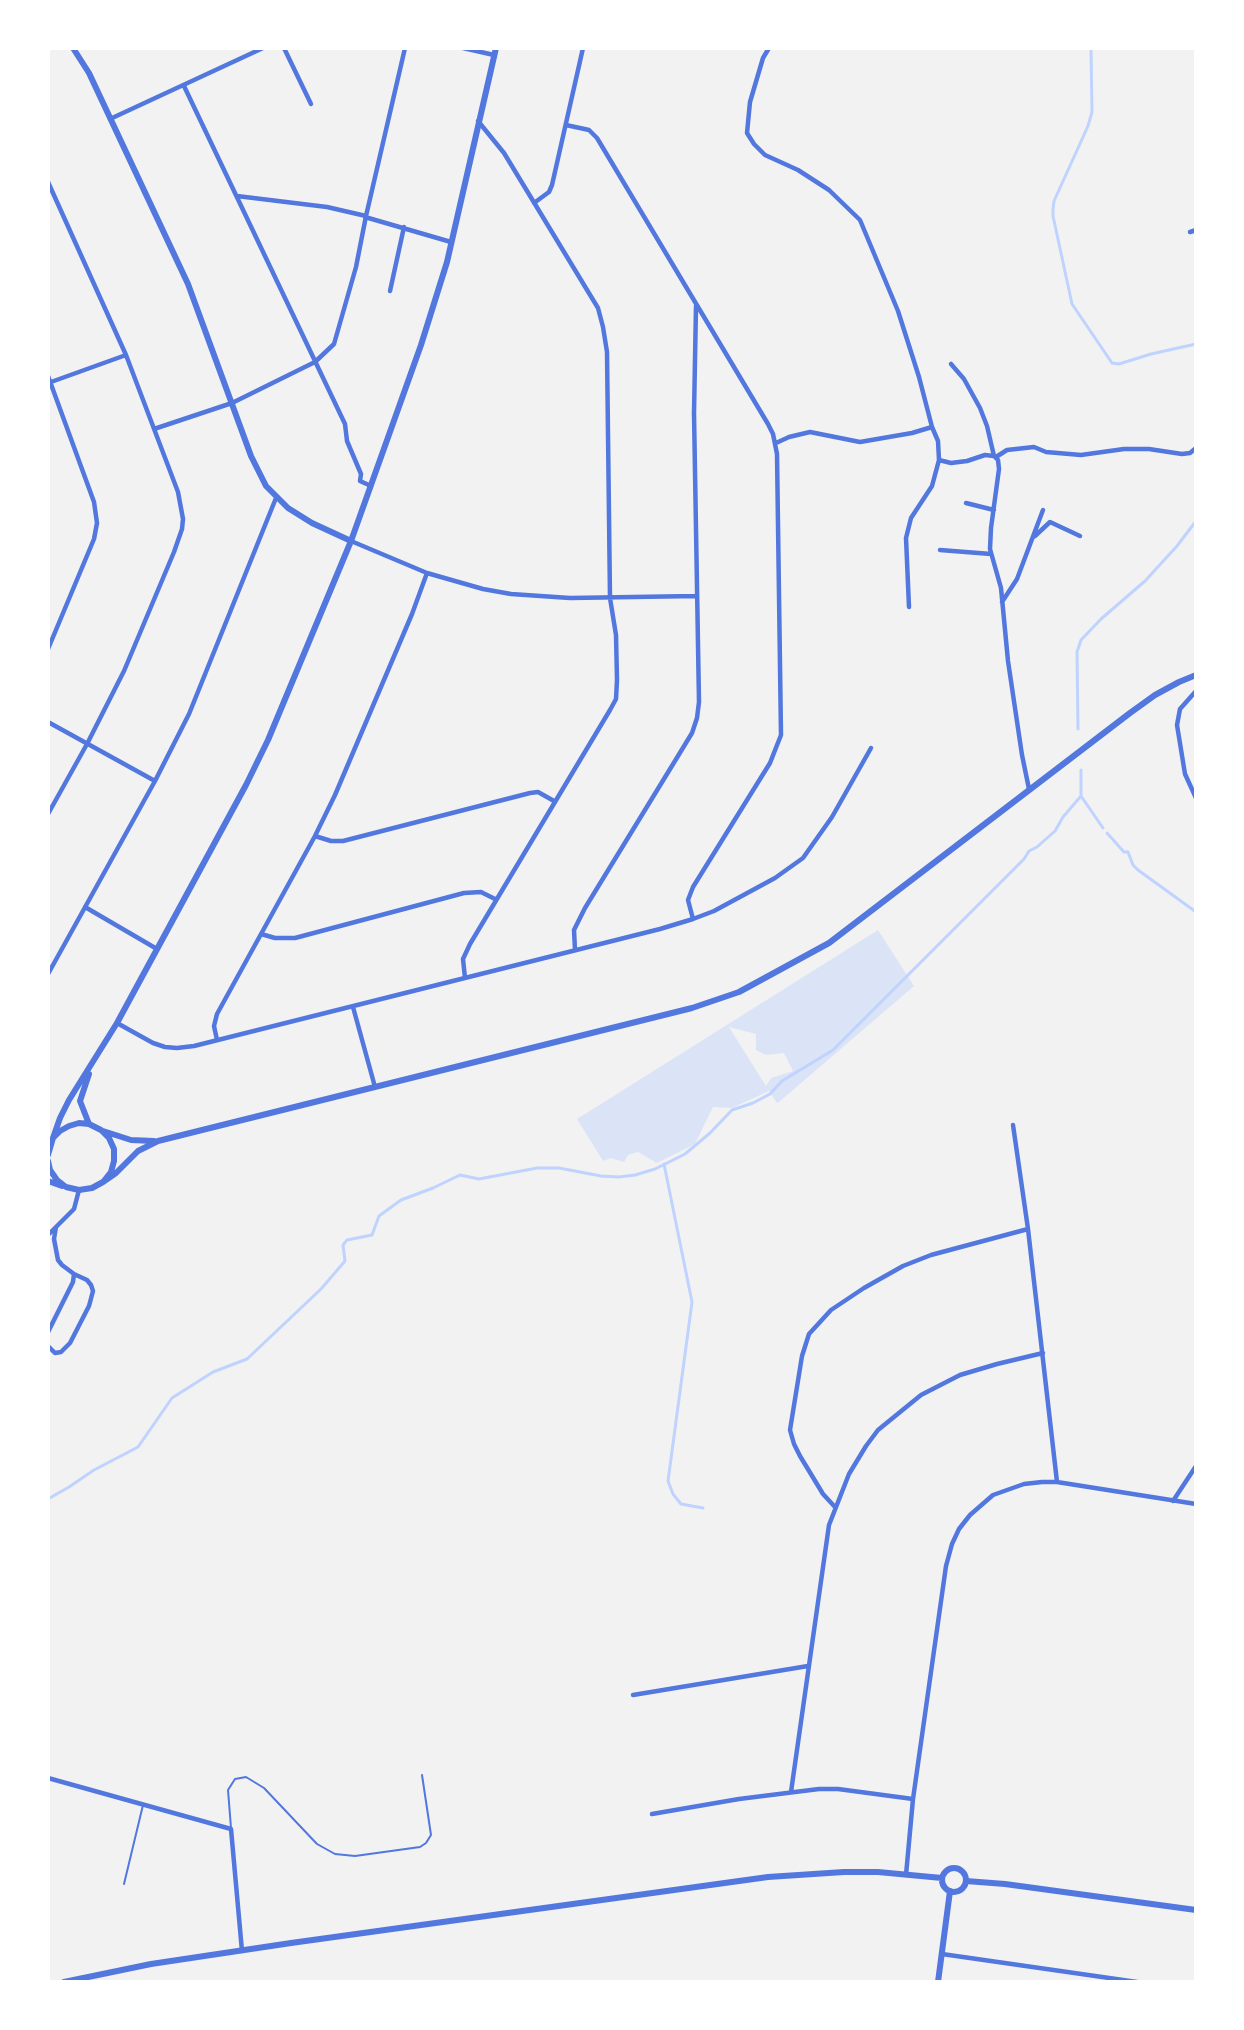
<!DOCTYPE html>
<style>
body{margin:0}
#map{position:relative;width:1244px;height:2030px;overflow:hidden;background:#f2f2f2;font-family:"PT Sans Narrow",sans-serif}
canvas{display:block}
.frame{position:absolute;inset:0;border:50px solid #fff;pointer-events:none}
</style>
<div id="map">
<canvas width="1244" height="2030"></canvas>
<div class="frame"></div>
</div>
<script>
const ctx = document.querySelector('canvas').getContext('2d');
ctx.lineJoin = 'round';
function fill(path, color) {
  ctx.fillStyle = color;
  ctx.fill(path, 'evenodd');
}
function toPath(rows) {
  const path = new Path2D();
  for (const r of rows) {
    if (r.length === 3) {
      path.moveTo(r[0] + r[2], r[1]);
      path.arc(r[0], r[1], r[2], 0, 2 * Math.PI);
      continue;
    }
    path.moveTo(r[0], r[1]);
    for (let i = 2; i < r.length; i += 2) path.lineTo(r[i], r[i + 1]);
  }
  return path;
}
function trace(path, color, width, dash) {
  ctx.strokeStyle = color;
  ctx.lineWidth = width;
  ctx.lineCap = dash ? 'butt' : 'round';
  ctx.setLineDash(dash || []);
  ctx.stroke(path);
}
fill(toPath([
 [878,930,914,986,779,1102,777,1103,769,1091,732,1108,713,1107,695,1144,657,1163,638,1152,628,1155,624,1162,611,1158,603,1161,577,1119],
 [729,1027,756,1034,756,1050,766,1055,784,1053,793,1071,771,1078,766,1086]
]), '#dbe4f7');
trace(toPath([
 [1091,48,1092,112,1088,126,1054,201,1053,209,1053,216,1072,304,1112,363,1119,364,1151,354,1196,344],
 [1078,729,1077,652,1081,640,1101,619,1145,581,1177,546,1196,521],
 [1081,770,1081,796,1103,828],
 [1107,833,1124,852,1128,852,1133,865,1138,870,1196,912],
 [664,1164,692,1302,668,1481,673,1494,681,1504,703,1508],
 [48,1499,69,1487,94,1470,138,1447,172,1398,213,1372,247,1359,321,1289,345,1261,343,1245,347,1240,372,1235,379,1216,401,1200,433,1188,460,1175,479,1179,537,1168,559,1168,601,1176,619,1177,635,1175,655,1169,685,1154,710,1133,732,1110,753,1103,770,1094,782,1081,833,1050,1024,859,1029,851,1037,847,1055,831,1063,817,1081,796]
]), '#bfd3fe', 3);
trace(toPath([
 [231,1828,228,1790,235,1779,246,1777,264,1788,317,1844,335,1854,355,1856,420,1847,426,1843,431,1835,422,1775],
 [124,1884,143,1805]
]), '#5277de', 2);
trace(toPath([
 [284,48,311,104],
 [463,48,494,55],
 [769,48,763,58,750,102,747,133,754,144,765,155,798,170,829,190,860,220,898,311,919,377,932,427,912,433,860,442,810,432,789,437,776,443],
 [184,86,345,424,347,441,361,474,360,481,371,486],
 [110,119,263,48],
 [566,125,589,130,597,138,768,424,773,434,777,454,781,735,770,763,693,887,688,900,693,919],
 [48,182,126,355,178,492,183,519,182,529,174,552,124,671,87,744,48,814],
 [237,196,327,207,366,216],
 [534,203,549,192,552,185,583,48],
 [365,217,451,242],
 [1190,232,1196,230],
 [390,291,404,227],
 [951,364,964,379,980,408,987,426,994,456],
 [48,376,94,502,97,523,94,539,48,649],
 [51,382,126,355],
 [154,429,232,403,315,362,334,344,356,267,366,216,405,48],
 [996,457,1007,450,1034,447,1046,452,1081,455,1124,449,1149,449,1182,454,1190,453,1196,448],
 [939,460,951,463,967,461,985,455,994,456,998,460,999,469,991,528,990,549,1001,588,1008,661,1022,755,1029,789],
 [966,503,994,510],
 [1035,536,1050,522,1080,536],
 [351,541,427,573,483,589,511,594,570,598,696,596],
 [940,550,991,554],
 [1002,602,1017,579,1043,510],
 [909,607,906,538,911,518,932,486,939,460,938,441,932,427],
 [1196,691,1180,709,1177,725,1185,774,1196,798],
 [48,722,155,781],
 [315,836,331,841,343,841,530,793,538,792,554,801],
 [85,907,157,949],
 [261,934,275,938,295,938,464,893,481,892,495,899],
 [575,950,574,930,585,908,678,756,692,733,697,718,699,702,694,413,696,306],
 [48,974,155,781,189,714,276,498],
 [465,978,463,959,470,944,610,710,616,699,617,680,616,635,610,598,607,352,603,327,598,308,504,153,478,121],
 [353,1007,375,1087],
 [117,1023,153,1043,165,1047,177,1048,194,1046,660,929,693,919,714,911,775,878,803,858,832,817,871,748],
 [217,1040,214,1026,217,1014,315,836,335,795,412,614,427,573],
 [1013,1125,1028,1229,1057,1482],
 [48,1235,74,1209,79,1190],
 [48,1332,73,1282,74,1274,62,1265,58,1260,54,1239,56,1227],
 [48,1346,55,1353,61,1352,70,1343,89,1306,93,1291,91,1285,87,1280,74,1274],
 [1173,1501,1196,1466],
 [835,1507,823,1494,800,1456,794,1444,790,1430,802,1356,809,1334,831,1310,864,1288,903,1266,931,1255,1028,1229],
 [633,1695,808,1666],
 [48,1778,231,1829,242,1951],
 [791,1792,829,1525,849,1474,866,1446,878,1430,921,1395,960,1375,997,1364,1043,1353],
 [652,1814,739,1799,819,1789,838,1789,913,1799],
 [906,1875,913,1799,946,1566,952,1544,959,1529,970,1515,993,1495,1024,1484,1042,1482,1057,1482,1196,1504],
 [942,1954,1137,1982]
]), '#5277de', 4.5);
trace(toPath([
 [73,48,89,73,188,284,251,456,266,486,288,508,312,523,351,541],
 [89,1124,80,1101,89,1074],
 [103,1131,131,1140,154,1141],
 [53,1138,60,1118,69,1100,117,1023,246,785,268,740,351,541,421,345,447,262,496,48],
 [48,1155,53,1138,60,1131,69,1126,79,1123,89,1124,101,1130,109,1138,114,1149,114,1161,111,1172,103,1182,92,1188,79,1190,66,1187,57,1180,50,1170,48,1161],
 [48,1181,62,1186],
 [103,1182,116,1173,138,1151,158,1141,692,1008,739,992,829,943,1130,713,1155,695,1179,682,1196,675],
 [954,1880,12],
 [966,1881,1005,1884,1196,1910],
 [64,1982,151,1964,291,1943,768,1877,844,1872,878,1872,942,1878],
 [938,1982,950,1891]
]), '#5277de', 6);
</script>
